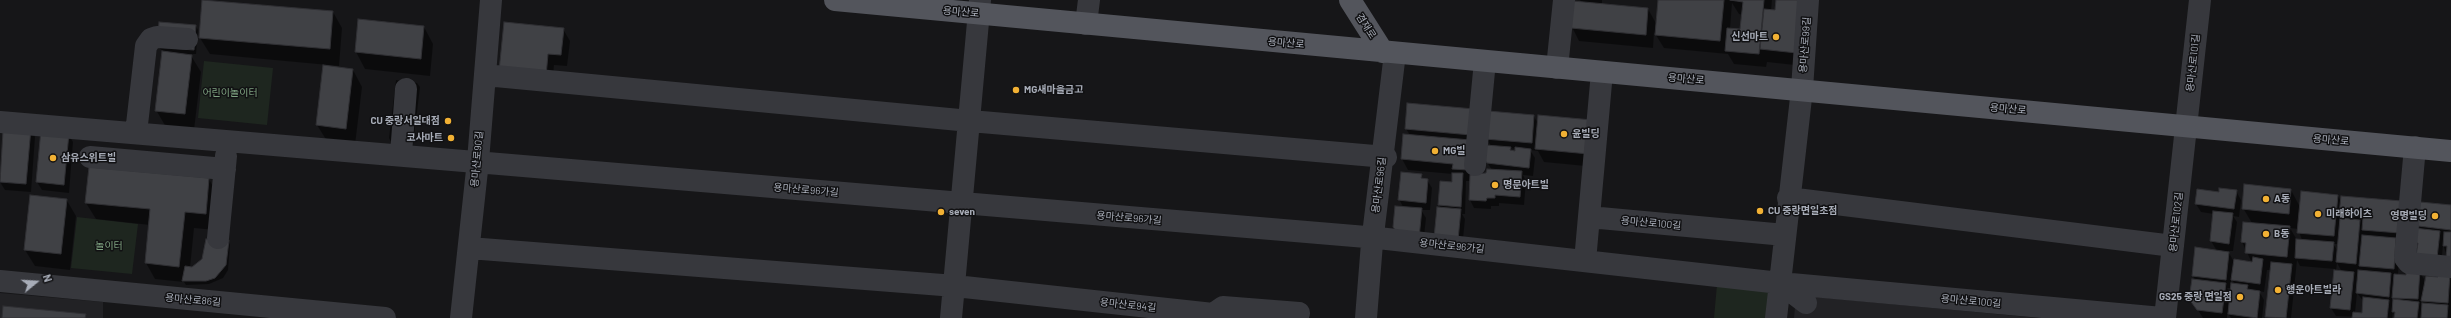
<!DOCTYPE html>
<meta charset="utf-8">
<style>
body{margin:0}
#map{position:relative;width:2451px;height:318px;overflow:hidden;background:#161618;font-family:Barlow,sans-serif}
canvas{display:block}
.north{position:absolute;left:16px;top:262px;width:40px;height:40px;-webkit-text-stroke:3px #111113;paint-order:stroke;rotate:72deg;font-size:11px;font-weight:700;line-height:16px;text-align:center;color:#a8adb8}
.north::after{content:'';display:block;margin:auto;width:14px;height:18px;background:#a8adb8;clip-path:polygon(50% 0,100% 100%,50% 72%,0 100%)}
</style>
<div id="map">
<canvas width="2451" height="318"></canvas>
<div class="north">N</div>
</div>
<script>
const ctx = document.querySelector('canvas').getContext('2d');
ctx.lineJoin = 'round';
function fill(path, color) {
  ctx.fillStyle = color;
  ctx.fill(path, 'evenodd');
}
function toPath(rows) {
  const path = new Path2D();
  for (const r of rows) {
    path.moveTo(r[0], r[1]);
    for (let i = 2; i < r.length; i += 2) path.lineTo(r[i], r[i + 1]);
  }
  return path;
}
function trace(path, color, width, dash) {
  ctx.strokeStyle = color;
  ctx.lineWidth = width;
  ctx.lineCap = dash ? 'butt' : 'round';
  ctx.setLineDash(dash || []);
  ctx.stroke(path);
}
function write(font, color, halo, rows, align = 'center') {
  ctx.font = font + ' Barlow,"Noto Sans KR",sans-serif';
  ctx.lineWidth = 3;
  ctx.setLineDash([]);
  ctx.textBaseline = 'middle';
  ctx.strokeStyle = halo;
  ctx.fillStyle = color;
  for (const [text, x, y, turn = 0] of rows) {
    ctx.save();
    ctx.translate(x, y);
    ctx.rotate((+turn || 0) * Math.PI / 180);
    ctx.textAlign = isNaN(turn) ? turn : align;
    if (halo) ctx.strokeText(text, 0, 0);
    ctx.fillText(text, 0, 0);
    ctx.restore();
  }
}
fill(toPath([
 [0,293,103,302,103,318,0,318],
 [1796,295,2038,318,1794,318]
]), '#222225');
fill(toPath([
 [204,61,273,68,267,125,198,118],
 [77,217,138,224,132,274,71,268],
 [1717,285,1769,290,1766,318,1714,318]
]), '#1e261f');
fill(toPath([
 [1580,0,1602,0,1602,5,1648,9,1657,25,1659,0,1772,0,1771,11,1776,11,1777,0,1804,66,1767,62,1766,67,1734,64,1728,54,1664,48,1654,32,1653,48,1579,41,1572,27,1582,3],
 [1732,3,1739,14,1743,15,1741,30,1730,29],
 [333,12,342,28,339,66,210,54,200,38],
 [196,26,198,30,196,54,190,54,201,72,194,130,166,127,156,110,163,51,158,47],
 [424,27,433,44,430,76,365,69,356,52],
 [563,29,570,41,567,66,554,65,552,87,507,83],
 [353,70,362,87,355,145,327,141,317,125],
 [396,80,417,83,420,87,413,145,391,142,389,138],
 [1473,110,1474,175,1487,174,1492,170,1485,159,1491,146,1486,138,1534,116,1538,124,1591,121,1596,167,1544,162,1538,151,1530,150,1535,158,1533,176,1523,175,1526,181,1524,205,1499,203,1499,206,1491,206,1491,209,1474,208,1470,200,1471,181,1466,181,1465,214,1462,214,1465,219,1462,248,1439,205,1453,183,1453,174,1408,170,1402,159,1410,135,1406,129],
 [1510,148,1516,149,1516,152,1512,152],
 [31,128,35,137,31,192,5,190,0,182],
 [68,134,73,142,69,193,42,190,37,182],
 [1421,175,1423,180,1427,180,1432,188,1430,210,1421,210,1426,218,1423,246,1399,199],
 [209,179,218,196,215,230,194,228,190,268,198,265,205,254,228,241,230,245,228,270,223,278,209,284,186,285,184,282,155,279,146,263,150,225,96,219,86,203],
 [2291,190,2300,207,2338,196,2342,203,2402,202,2398,275,2407,276,2419,271,2424,279,2424,288,2426,288,2451,277,2451,318,2395,318,2393,312,2392,318,2336,316,2331,308,2335,269,2300,266,2297,260,2291,318,2266,316,2271,270,2267,270,2264,292,2259,291,2264,300,2262,318,2231,318,2227,312,2227,318,2203,318,2196,307,2195,280,2193,276,2217,251,2211,241,2214,214,2201,212,2196,204,2220,193,2236,191,2241,200,2239,217,2233,216,2237,222,2233,251,2228,251,2234,262,2252,263,2242,242,2252,223,2243,208],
 [2290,228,2298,229,2302,240,2297,240],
 [2333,244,2338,244,2338,251],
 [2337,263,2342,272,2336,271],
 [2231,278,2235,285,2231,284],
 [2227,288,2231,288,2231,294],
 [2357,293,2364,302,2363,314,2355,313],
 [66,199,76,216,70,270,35,266,25,250],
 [2451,206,2451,266,2443,245,2441,266,2418,249,2414,242,2421,230,2419,226]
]), '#0007');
const building = toPath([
 [202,0,333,11,330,49,199,38,202,0],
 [1658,0,1724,0,1720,41,1655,35,1658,0],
 [1730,0,1764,0,1759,54,1725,51,1727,28,1740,29,1743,2,1730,0],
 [1776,0,1802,0,1797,53,1760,49,1764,9,1775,10,1776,0],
 [1573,1,1648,8,1646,35,1571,28,1573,1],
 [358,19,424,26,421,59,355,52,358,19],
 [159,22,196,25,194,50,157,47,159,22],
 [504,22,564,28,561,55,548,54,546,76,499,71,504,22],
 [162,51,192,55,185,114,155,111,162,51],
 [323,65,353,69,346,129,316,125,323,65],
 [1407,103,1474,109,1471,135,1405,129,1407,103],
 [1488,111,1534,115,1532,143,1485,139,1488,111],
 [1538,115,1592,120,1589,154,1535,149,1538,115],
 [31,128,26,184,0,182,3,131,31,128],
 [41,130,69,133,64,185,36,182,41,130],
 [1403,134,1470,140,1468,170,1452,169,1453,164,1401,159,1403,134],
 [1485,145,1511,147,1510,150,1515,151,1515,147,1531,149,1529,168,1487,163,1484,159,1485,145],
 [89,167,209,178,206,214,185,212,179,267,145,263,150,209,85,203,89,167],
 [1487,169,1522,171,1520,197,1495,195,1495,198,1487,198,1486,201,1469,200,1470,175,1486,173,1487,169],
 [1401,172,1422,174,1421,178,1428,179,1426,203,1398,200,1401,172],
 [1452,173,1463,173,1461,207,1438,205,1440,181,1452,182,1452,173],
 [2244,184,2291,189,2289,214,2242,209,2244,184],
 [2219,188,2237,190,2234,209,2195,204,2197,189,2219,192,2219,188],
 [2301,191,2338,195,2334,236,2297,233,2301,191],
 [30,195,67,199,61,254,24,250,30,195],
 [2341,196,2402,201,2400,233,2362,230,2363,217,2339,215,2341,196],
 [2420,202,2451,205,2451,230,2418,226,2420,202],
 [1395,206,1422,208,1419,238,1400,236,1393,227,1395,206],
 [1437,207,1461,209,1458,240,1434,238,1437,207],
 [2213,211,2233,213,2229,244,2210,241,2213,211],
 [2340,218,2360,220,2356,264,2336,262,2340,218],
 [2243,222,2290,226,2287,257,2245,253,2246,243,2241,242,2243,222],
 [2414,228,2440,231,2437,258,2416,256,2418,243,2413,243,2414,228],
 [2444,232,2451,232,2451,260,2446,259,2447,246,2443,246,2444,232],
 [2362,235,2396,238,2394,269,2359,266,2362,235],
 [206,239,229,240,226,265,215,278,206,281,182,281,185,266,192,267,202,259,206,239],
 [2296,239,2334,242,2332,261,2295,258,2296,239],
 [2195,247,2229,252,2226,280,2192,276,2195,247],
 [2253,257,2263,259,2260,284,2231,280,2234,259,2252,262,2253,257],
 [2271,262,2292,264,2286,318,2265,317,2271,262],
 [2406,269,2420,270,2418,299,2392,298,2394,274,2406,275,2406,269],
 [2334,270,2354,272,2350,310,2330,308,2334,270],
 [2358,270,2391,273,2389,297,2356,293,2358,270],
 [2438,272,2450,273,2448,303,2421,301,2426,276,2438,277,2438,272],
 [2192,279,2226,283,2222,313,2197,310,2189,299,2192,279],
 [2231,283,2248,285,2247,289,2260,291,2257,318,2228,314,2231,283],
 [2363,297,2389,300,2387,318,2352,318,2353,312,2362,313,2363,297],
 [2393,299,2419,302,2417,318,2394,318,2395,312,2392,312,2393,299],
 [2422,303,2448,305,2447,318,2421,318,2422,303],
 [3,306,86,314,85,318,2,318,3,306]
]);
fill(building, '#404145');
trace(building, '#303034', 1);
trace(toPath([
 [1086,24,1089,0],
 [1557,68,1564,0],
 [485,75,970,121,1386,157],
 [0,122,1378,238,1780,283,2162,318],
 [136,133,146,46,151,39,157,37,187,39],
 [2415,147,2405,258,2409,263,2451,267],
 [401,154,406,89],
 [90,157,225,169],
 [1475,165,1485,61],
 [1788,198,2173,246],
 [1589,217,1785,235],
 [218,238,226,156],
 [469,248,955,286,1213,314,1223,307,1299,313],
 [1585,261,1602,72],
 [0,281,385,318],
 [1780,283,1806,303],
 [461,318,478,161,491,0],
 [951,318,980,0],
 [1366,318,1372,243,1395,53],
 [1776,318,1802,89,1808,0],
 [2165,318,2200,0]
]), '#37383d', 22);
trace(toPath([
 [835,0,2451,151],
 [1350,0,1383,52]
]), '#53555c', 22);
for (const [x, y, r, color] of [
 [1776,37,4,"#f2b134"],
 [1016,90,4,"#f2b134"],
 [448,121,4,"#f2b134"],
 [1564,134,4,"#f2b134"],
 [451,138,4,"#f2b134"],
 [1435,151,4,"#f2b134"],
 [53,158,4,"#f2b134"],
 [1495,185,4,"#f2b134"],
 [2266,199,4,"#f2b134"],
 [1760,211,4,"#f2b134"],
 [941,212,4,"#f2b134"],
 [2318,214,4,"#f2b134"],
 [2435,216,4,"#f2b134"],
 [2266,234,4,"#f2b134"],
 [2278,290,4,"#f2b134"],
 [2240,297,4,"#f2b134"]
]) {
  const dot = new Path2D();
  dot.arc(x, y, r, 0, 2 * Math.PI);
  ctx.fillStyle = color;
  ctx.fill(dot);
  trace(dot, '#111113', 1.5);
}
write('10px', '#a8adb8', '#111113', [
 ["용마산로",961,12,5],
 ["겸재로",1366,26,57],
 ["용마산로",1286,43,5],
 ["용마산로99길",1805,45,-86],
 ["용마산로101길",2193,63,-84],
 ["용마산로",1686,79,5],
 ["용마산로",2008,109,5],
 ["용마산로",2331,140,5],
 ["용마산로90길",477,159,-85],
 ["용마산로96길",1379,185,-83],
 ["용마산로96가길",806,190,5],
 ["용마산로96가길",1129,218,5],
 ["용마산로102길",2176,222,-84],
 ["용마산로100길",1651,223,5],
 ["용마산로96가길",1452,246,6],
 ["용마산로86길",193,300,5],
 ["용마산로100길",1971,301,5],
 ["용마산로94길",1128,305,6]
]);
write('bold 10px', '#a8adb8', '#111113', [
 ["신선마트",1768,37,"right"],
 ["MG새마을금고",1024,90],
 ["CU 중랑서일대점",440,121,"right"],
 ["윤빌딩",1572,134],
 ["코사마트",443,138,"right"],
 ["MG빌",1443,151],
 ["삼유스위트빌",61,158],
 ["명문아트빌",1503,185],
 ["A동",2274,199],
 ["CU 중랑면일초점",1768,211],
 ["seven",949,212],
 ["미래하이츠",2326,214],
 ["영명빌딩",2427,216,"right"],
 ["B동",2274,234],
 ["행운아트빌라",2286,290],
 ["GS25 중랑 면일점",2232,297,"right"]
], 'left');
write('10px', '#7fa381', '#111113', [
 ["어린이놀이터",230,93],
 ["놀이터",109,246]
]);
</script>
